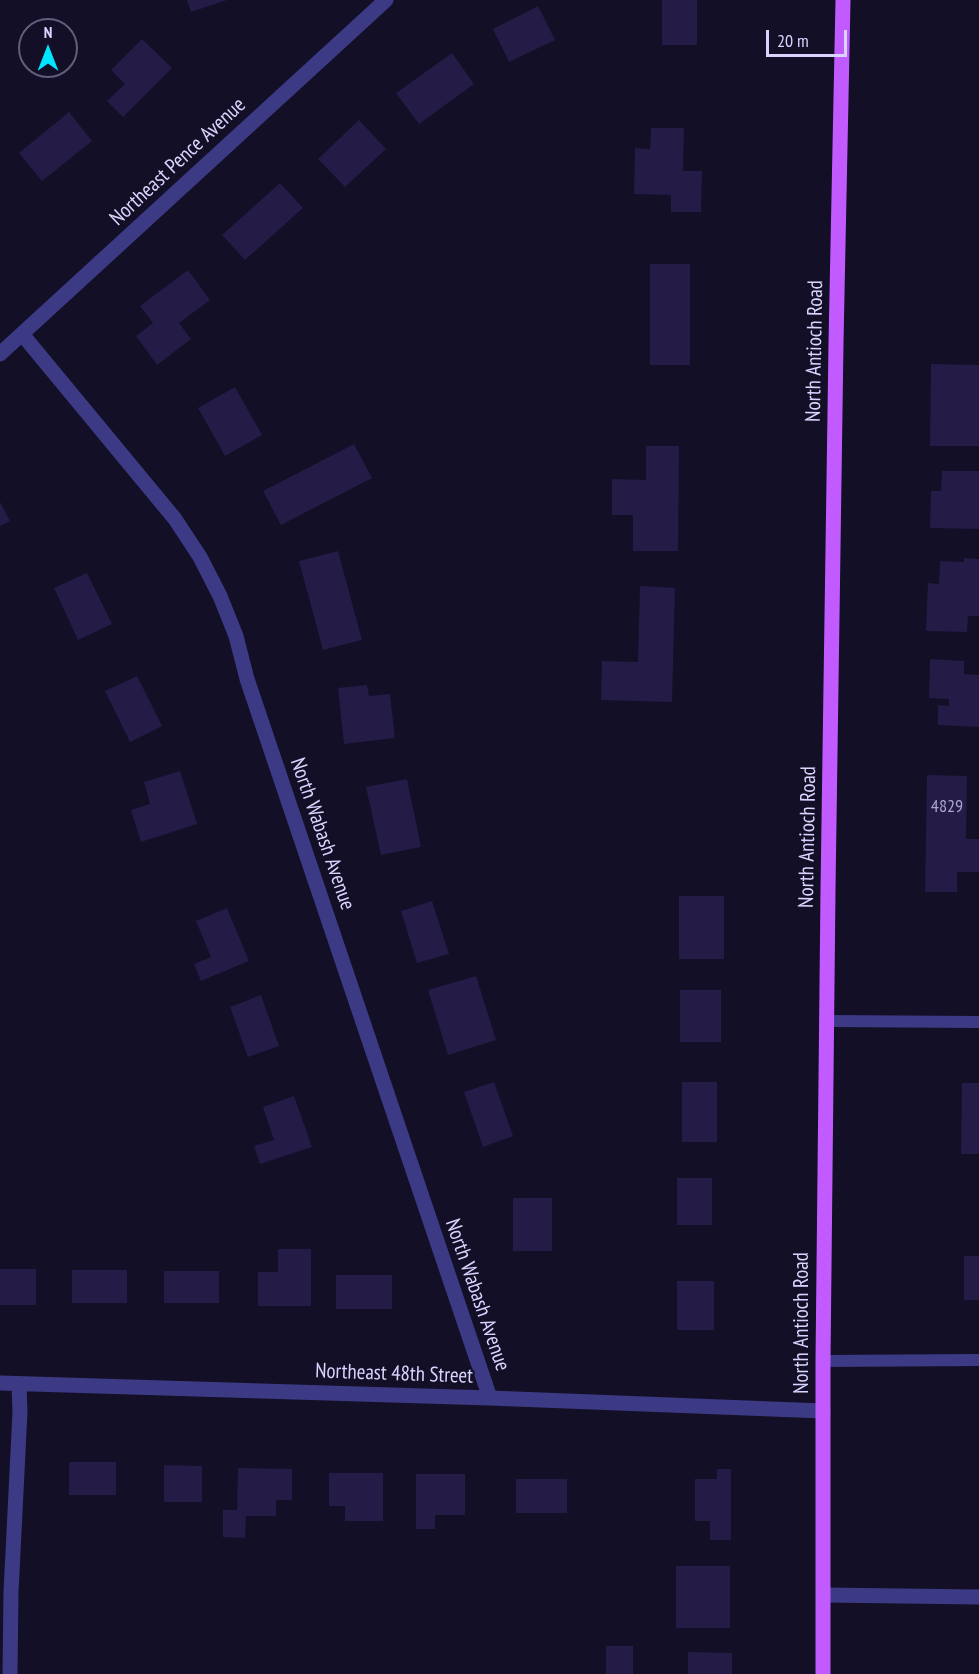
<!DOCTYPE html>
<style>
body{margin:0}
#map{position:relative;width:979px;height:1674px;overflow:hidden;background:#130f26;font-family:"PT Sans Narrow",sans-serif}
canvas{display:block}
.north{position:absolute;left:18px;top:18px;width:60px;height:60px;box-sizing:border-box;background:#130f26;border:2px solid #625e7d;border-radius:50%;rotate:0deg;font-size:16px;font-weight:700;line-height:24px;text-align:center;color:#d9d4ff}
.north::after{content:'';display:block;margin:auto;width:21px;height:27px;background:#00e5ff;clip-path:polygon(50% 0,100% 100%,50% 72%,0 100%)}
.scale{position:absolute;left:766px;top:30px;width:81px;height:27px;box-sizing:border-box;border:3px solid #d9d4ff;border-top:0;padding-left:8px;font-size:18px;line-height:21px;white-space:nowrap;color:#d9d4ff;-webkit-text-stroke:4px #130f26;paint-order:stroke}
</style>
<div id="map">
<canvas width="979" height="1674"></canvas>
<div class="north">N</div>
<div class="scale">20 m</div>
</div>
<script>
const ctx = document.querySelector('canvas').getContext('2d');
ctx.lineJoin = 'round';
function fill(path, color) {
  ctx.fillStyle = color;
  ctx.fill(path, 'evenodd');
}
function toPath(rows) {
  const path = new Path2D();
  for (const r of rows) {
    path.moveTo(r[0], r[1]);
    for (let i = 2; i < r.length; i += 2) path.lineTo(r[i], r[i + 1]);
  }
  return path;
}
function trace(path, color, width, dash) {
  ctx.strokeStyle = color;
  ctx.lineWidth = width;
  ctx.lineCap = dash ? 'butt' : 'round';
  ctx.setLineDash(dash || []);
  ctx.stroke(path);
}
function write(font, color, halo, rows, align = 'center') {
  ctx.font = font + ' "PT Sans Narrow",sans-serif';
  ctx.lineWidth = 4.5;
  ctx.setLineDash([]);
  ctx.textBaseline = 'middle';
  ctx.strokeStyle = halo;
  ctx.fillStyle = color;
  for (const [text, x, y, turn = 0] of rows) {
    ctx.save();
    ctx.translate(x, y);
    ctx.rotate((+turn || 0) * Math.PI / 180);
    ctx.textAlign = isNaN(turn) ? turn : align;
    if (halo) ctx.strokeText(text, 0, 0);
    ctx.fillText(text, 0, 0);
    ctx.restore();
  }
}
fill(toPath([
 [187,0,227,0,191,12],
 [662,0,697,0,697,45,662,45],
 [538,6,555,40,509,62,493,29],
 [142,39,172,68,123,117,107,101,125,84,111,70],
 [452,53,474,84,419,124,396,93],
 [69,112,92,141,42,181,19,153],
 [359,120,386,149,345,187,318,159],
 [651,128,684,128,683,171,702,171,701,212,671,212,671,195,634,194,635,148,650,149],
 [280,183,303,208,245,260,222,235],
 [650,264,690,264,690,365,650,365],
 [188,270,210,300,179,323,191,339,157,365,136,336,153,323,140,306],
 [931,364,979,365,979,446,930,446],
 [235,387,262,435,225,456,198,408],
 [354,444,372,478,281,525,263,491],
 [646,446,679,446,678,551,633,551,633,515,612,515,612,479,646,480],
 [942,471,979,471,979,529,930,528,931,491,941,491],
 [0,502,10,521,0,526],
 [338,551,362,640,323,650,299,561],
 [964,558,979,559,979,616,968,616,967,632,926,631,928,583,939,584,940,561,964,562],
 [87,573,112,624,78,640,54,588],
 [640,586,675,588,672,702,601,700,602,661,638,662],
 [930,659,964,661,964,674,979,675,979,727,938,725,938,705,949,706,949,699,929,698],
 [137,676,162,726,130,742,105,691],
 [367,685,369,696,390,694,395,738,344,744,338,688],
 [180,771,197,824,141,842,131,810,150,804,144,782],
 [927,775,967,776,966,839,979,839,979,872,957,872,957,892,925,892],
 [407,779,421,847,381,855,366,787],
 [679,896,724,896,724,959,679,959],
 [432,901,449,954,417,963,401,911],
 [227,908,249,961,201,981,194,964,211,957,196,921],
 [476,976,496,1040,448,1055,428,990],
 [680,990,721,990,721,1042,680,1042],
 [261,995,279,1046,248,1057,230,1007],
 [494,1082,513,1136,483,1147,464,1092],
 [682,1082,717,1082,717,1142,682,1142],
 [962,1083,979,1083,979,1154,961,1154],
 [294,1096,312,1147,260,1164,254,1146,274,1140,263,1107],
 [677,1178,712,1178,712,1225,677,1225],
 [513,1198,552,1198,552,1251,513,1251],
 [278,1249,311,1249,311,1306,258,1306,258,1272,278,1272],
 [964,1256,979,1256,979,1300,964,1300],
 [0,1269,36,1269,36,1305,0,1305],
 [72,1270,127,1270,127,1303,72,1303],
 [164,1271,219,1271,219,1303,164,1303],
 [336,1275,392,1275,392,1309,336,1309],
 [677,1281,714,1281,714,1330,677,1330],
 [69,1462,116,1462,116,1495,69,1495],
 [164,1465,202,1466,202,1502,164,1502],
 [238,1468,292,1469,292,1500,276,1500,276,1516,246,1516,245,1538,223,1537,223,1510,237,1510],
 [717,1469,731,1469,731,1540,710,1540,710,1521,695,1521,695,1479,717,1479],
 [329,1473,383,1473,383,1521,345,1521,345,1506,329,1506],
 [416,1474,465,1474,465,1515,435,1515,435,1529,416,1529],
 [516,1479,567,1479,567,1513,516,1513],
 [676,1566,730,1566,730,1628,676,1628],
 [606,1646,633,1646,633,1674,606,1674],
 [688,1652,732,1653,732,1674,688,1674]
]), '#241b47');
trace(toPath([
 [827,1021,979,1022],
 [823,1361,979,1360]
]), '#3d3a85', 12);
trace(toPath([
 [22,334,175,519,200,557,220,596,236,636,247,679,490,1398],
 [0,354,386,0],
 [0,1383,490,1398,823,1411],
 [824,1595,979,1597],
 [10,1674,11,1592,20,1412,19,1384]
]), '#3d3a85', 15);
trace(toPath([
 [823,1674,823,1361,828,890,836,343,843,0]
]), '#c25bff', 15);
write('18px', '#aca6d1', null, [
 ["4829",947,807]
]);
write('21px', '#d9d4ff', '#130f26', [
 ["Northeast Pence Avenue",178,162,-43],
 ["North Antioch Road",815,351,-89],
 ["North Wabash Avenue",322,834,71],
 ["North Antioch Road",808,837,-89],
 ["North Wabash Avenue",477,1295,71],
 ["North Antioch Road",802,1323,-90],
 ["Northeast 48th Street",394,1374,2]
]);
</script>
